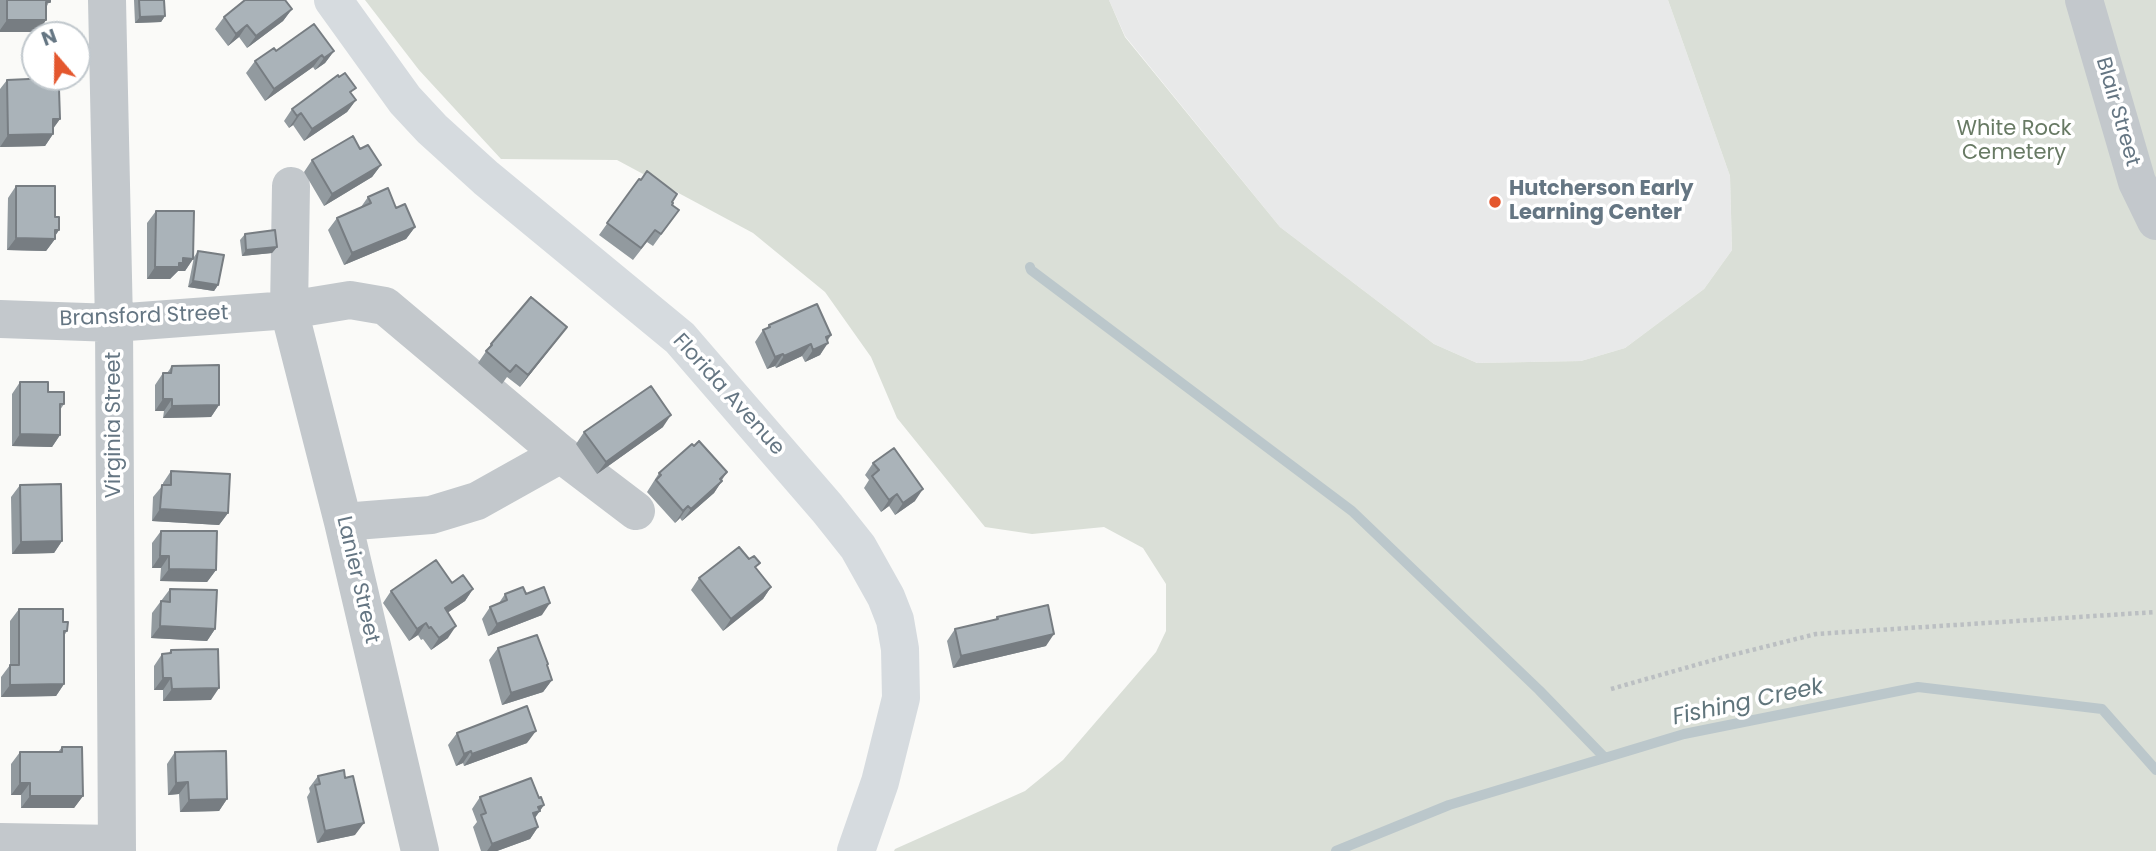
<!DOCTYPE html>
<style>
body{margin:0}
#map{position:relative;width:2156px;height:851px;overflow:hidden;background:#fafaf8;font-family:Poppins,sans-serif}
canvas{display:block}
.north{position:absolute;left:21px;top:21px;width:70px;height:70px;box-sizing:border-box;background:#fff;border:2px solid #c1c8cd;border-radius:50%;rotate:340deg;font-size:19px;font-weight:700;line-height:28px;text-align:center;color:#657683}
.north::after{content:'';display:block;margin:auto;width:24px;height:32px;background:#e4572e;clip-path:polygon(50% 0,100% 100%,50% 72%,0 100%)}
</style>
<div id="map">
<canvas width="2156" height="851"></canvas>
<div class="north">N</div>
</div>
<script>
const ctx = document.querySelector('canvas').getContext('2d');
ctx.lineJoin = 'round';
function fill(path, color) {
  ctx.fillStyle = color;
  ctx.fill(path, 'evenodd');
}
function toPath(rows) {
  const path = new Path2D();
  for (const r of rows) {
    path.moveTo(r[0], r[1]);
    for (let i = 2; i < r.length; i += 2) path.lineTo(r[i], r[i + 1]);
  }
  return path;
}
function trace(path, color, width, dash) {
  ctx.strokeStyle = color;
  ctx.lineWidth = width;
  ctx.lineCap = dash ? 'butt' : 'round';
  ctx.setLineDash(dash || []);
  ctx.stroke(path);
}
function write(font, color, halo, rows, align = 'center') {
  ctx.font = font + ' Poppins,sans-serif';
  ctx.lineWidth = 7;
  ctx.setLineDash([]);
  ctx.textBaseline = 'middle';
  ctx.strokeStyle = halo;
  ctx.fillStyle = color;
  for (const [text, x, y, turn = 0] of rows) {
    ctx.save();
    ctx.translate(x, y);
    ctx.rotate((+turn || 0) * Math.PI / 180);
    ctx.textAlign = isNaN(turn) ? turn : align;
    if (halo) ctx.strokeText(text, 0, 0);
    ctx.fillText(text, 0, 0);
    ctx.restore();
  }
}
fill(toPath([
 [1109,0,1668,0,1730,176,1732,250,1704,289,1625,348,1581,361,1477,363,1434,344,1280,227,1125,36]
]), '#e8e9e9');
fill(toPath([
 [365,0,1109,0,1125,37,1280,227,1434,344,1477,363,1581,361,1625,348,1704,289,1732,250,1730,176,1668,0,2156,0,2156,851,894,851,895,849,1025,791,1063,760,1156,652,1166,631,1166,584,1143,548,1104,527,1032,534,985,527,897,418,871,357,825,292,753,233,617,160,501,159,419,70]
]), '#dadfd7');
trace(toPath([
 [1030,267,1031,270,1352,511,1539,690,1605,758],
 [1336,851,1449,805,1684,734,1918,687,2102,709,2156,770]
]), '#bbc7cb', 10);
trace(toPath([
 [1611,689,1724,657,1816,634,2156,612]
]), '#bbbfc2', 4.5, [3.5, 3.5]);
trace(toPath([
 [107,0,114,323,117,851],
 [2084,0,2137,182,2156,221],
 [291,186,289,310,350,300,385,306,561,454,636,511],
 [0,319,114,323,289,310,343,522,420,851],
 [343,522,431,515,477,501,561,454],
 [0,842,117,844]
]), '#c3c8cc', 38);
trace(toPath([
 [333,0,405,100,432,129,486,178,680,338,827,508,858,547,886,597,895,620,900,649,901,698,880,782,856,851]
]), '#d6dbdf', 38);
fill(toPath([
 [0,0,50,0,46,8,46,20,38,32,0,32],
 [134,0,164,0,165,16,161,22,135,23],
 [292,9,283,21,247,48,239,37,228,46,215,29,224,17],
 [276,51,334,51,325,63,315,70,313,67,265,101,246,73,255,61],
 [7,80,52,89,60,119,53,129,53,134,45,146,0,147,0,89],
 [352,94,356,100,347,112,304,141,293,125,289,128,284,121,292,109],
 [360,149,381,165,372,177,324,206,304,172,312,160],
 [639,179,672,202,672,205,679,210,653,246,647,242,633,260,599,235],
 [16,186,55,217,59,230,55,236,55,239,46,251,7,250,8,198],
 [368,197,396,208,415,227,406,239,344,265,328,230,337,218,361,207],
 [156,211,193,259,185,271,178,271,170,279,147,279,147,223],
 [245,234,277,247,272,253,242,256,240,240],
 [198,251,218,285,214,291,188,287,194,257],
 [769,325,831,335,820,355,805,362,802,356,776,368,775,366,767,369,755,342,763,330,767,328],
 [567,327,520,387,507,377,502,384,478,363,491,344],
 [172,366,219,405,211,417,163,418,164,411,155,411,155,385,163,373,167,373],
 [20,382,48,392,64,404,60,410,60,435,52,447,12,446,12,394],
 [663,427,597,474,576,444,584,432],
 [873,463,915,501,895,515,889,506,881,512,864,488,869,480,865,475],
 [171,471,228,513,219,525,152,521,153,497,163,485,163,483],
 [727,472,714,493,682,521,680,518,675,523,647,492,659,473],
 [20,485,62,541,54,553,12,554,11,497],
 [161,531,216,570,207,582,160,581,161,568,152,568,152,543],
 [699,578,771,587,763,599,723,631,691,590],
 [170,589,215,629,207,641,151,638,152,613],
 [473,589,465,601,448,612,448,638,431,650,423,639,421,640,418,635,409,641,383,603,391,591],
 [505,594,526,594,542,615,488,636,482,619,490,607,499,603],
 [19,609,63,622,67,631,64,636,64,684,56,696,1,697,1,677,10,665,10,621],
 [997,617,1046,646,953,668,947,641,955,629,995,620],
 [498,648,547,666,552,680,543,692,502,705,489,660],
 [171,650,211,700,163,701,163,690,154,690,154,666,162,654,168,654],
 [457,733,527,743,464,766,463,763,456,766,448,745],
 [62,747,83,796,74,808,21,808,21,795,11,795,11,764,20,752,58,752],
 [175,752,227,799,219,811,180,812,179,794,168,795,167,764],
 [318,776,355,835,317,843,307,797,310,792,309,788],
 [480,797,539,798,544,805,535,818,538,827,530,839,497,851,481,851,473,827,477,822,472,809]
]), '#929a9f');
fill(toPath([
 [292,9,283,21,247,48,256,36],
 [165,16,161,22,135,23,140,17],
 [7,20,46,20,38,32,0,32,0,30],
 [247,25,239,37,228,46,236,34],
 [334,51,325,63,315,70,324,58],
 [322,55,313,67,265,101,274,89],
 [356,100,347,112,304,141,312,129],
 [301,113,293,125,289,128,297,116],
 [53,119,60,119,51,131],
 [53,134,45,146,0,147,8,135],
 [381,165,372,177,324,206,332,194],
 [415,227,406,239,344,265,352,253],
 [55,230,59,230,53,239,55,239,46,251,7,250,16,238],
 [277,247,272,253,242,256,246,250],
 [183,258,193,259,185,271,178,271,170,279,147,279,155,267],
 [193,281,218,285,214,291,188,287],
 [567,327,558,339,520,387,528,375],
 [831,335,823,345,828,343,820,355,805,362,813,350,826,337],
 [811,344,802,356,776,368,784,356],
 [783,354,775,366,767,369,775,357],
 [163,399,172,399,164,411,155,411],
 [219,405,211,417,163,418,172,406],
 [671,415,663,427,597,474,606,462],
 [20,434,60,435,52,447,12,446],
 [727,472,718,484,722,481,714,493,682,521,691,509],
 [923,489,915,501,895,515,903,503],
 [897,494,889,506,881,512,889,500],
 [688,506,680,518,675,523,683,511],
 [160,509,228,513,219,525,152,521],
 [62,541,54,553,12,554,21,542],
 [160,556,169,556,161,568,152,568],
 [169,569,216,570,207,582,160,581],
 [771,587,763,599,723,631,731,619],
 [473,589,465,601,437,620,445,608],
 [550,603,542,615,488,636,497,624],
 [426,623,418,635,409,641,417,629],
 [160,626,215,629,207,641,151,638],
 [456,626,448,638,431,650,439,638],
 [1054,634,1046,646,953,668,961,656],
 [163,678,171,678,163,690,154,690],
 [552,680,543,692,502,705,511,693],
 [64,684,56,696,1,697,10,685],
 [219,688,211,700,163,701,172,689],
 [536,731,527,743,464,766,472,754],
 [471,751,463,763,456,766,464,754],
 [188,782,179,794,168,795,176,783],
 [20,783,30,783,21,795,11,795],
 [30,796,83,796,74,808,21,808],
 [227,799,219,811,180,812,189,800],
 [544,805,531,823,525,825,538,807],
 [364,823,355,835,317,843,325,831],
 [538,827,530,839,497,851,487,851,492,844]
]), '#777d82');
const building = toPath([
 [7,0,50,0,50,2,46,2,46,20,7,20,7,0],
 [139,0,164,0,165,16,140,17,139,0],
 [245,0,285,0,292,9,256,36,247,25,236,34,224,17,245,0],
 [314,24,334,51,324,58,322,55,274,89,255,61,274,48,276,51,314,24],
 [345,73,356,88,350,92,356,100,312,129,301,113,297,116,292,109,338,75,339,77,345,73],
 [51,78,52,89,59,89,60,119,53,119,53,134,8,135,7,80,51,78],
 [353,136,360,149,368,145,381,165,332,194,312,160,353,136],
 [647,171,677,194,672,202,673,203,672,205,679,210,661,234,655,230,641,248,607,223,639,179,641,180,647,171],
 [16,186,55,186,55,217,59,217,59,230,55,230,55,239,16,238,16,186],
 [388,188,396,208,405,204,415,227,352,253,337,218,371,203,368,197,388,188],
 [156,211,194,211,193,259,183,258,183,263,179,263,179,267,155,267,156,211],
 [275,230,277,247,246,250,245,234,275,230],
 [198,251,224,255,218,285,193,281,198,251],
 [531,297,567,327,528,375,516,365,510,372,486,351,492,345,491,344,531,297],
 [817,304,831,335,826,337,828,343,813,350,811,344,784,356,783,354,775,357,763,330,770,327,769,325,817,304],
 [219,365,219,405,172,406,172,399,163,399,163,373,171,373,172,366,219,365],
 [20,382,48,382,48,392,64,392,64,404,60,404,60,435,20,434,20,382],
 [651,386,671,415,606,462,584,432,651,386],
 [699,441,727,472,720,479,722,481,691,509,688,506,683,511,656,480,661,475,659,473,692,444,694,446,699,441],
 [894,448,923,489,903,503,897,494,889,500,872,476,879,470,873,463,894,448],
 [171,471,230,474,228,513,160,509,162,485,171,485,171,471],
 [61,484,62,541,21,542,20,485,61,484],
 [161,531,217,531,216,570,169,569,169,556,160,556,161,531],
 [739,547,749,559,754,556,760,563,755,567,771,587,731,619,699,578,739,547],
 [436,560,452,583,463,575,473,589,445,608,456,626,439,638,431,627,429,628,426,623,417,629,391,591,436,560],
 [523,587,526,594,544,587,550,603,497,624,490,607,507,600,505,594,523,587],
 [170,589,217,590,215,629,160,626,161,601,170,602,170,589],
 [1048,605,1054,634,961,656,955,629,998,619,997,617,1048,605],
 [19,609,63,609,63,622,68,622,67,631,64,631,64,684,10,685,10,665,19,665,19,609],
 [537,635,548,664,547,665,552,680,511,693,498,648,537,635],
 [218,649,219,688,172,689,171,678,163,678,162,654,171,653,171,650,218,649],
 [527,706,536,731,472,754,471,751,464,754,457,733,527,706],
 [62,747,82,747,83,796,30,796,30,783,20,783,20,752,62,752,62,747],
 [226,751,227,799,189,800,188,782,176,783,175,752,226,751],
 [344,770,345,778,353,776,364,823,325,831,315,785,320,784,318,776,344,770],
 [531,778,539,798,541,797,544,805,538,807,540,811,533,813,538,827,492,844,481,815,486,813,480,797,531,778]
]);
fill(building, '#aab3b9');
trace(building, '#777d82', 2);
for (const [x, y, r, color] of [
 [1495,202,7,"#e4572e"]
]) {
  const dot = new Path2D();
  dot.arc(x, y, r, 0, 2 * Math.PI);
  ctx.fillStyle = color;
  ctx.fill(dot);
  trace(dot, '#fff', 2.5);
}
write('21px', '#657683', '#fff', [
 ["Blair Street",2117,112,74],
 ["Bransford Street",144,317,-2],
 ["Florida Avenue",728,395,48],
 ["Virginia Street",115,425,-90],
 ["Lanier Street",357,580,77]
]);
write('21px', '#687a64', '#fff', [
 ["White Rock",2014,130],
 ["Cemetery",2014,154]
]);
write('bold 21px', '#657683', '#fff', [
 ["Hutcherson Early",1509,190],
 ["Learning Center",1509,214]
], 'left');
write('italic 23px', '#60757c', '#fff', [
 ["Fishing Creek",1748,703,-12]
]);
</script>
